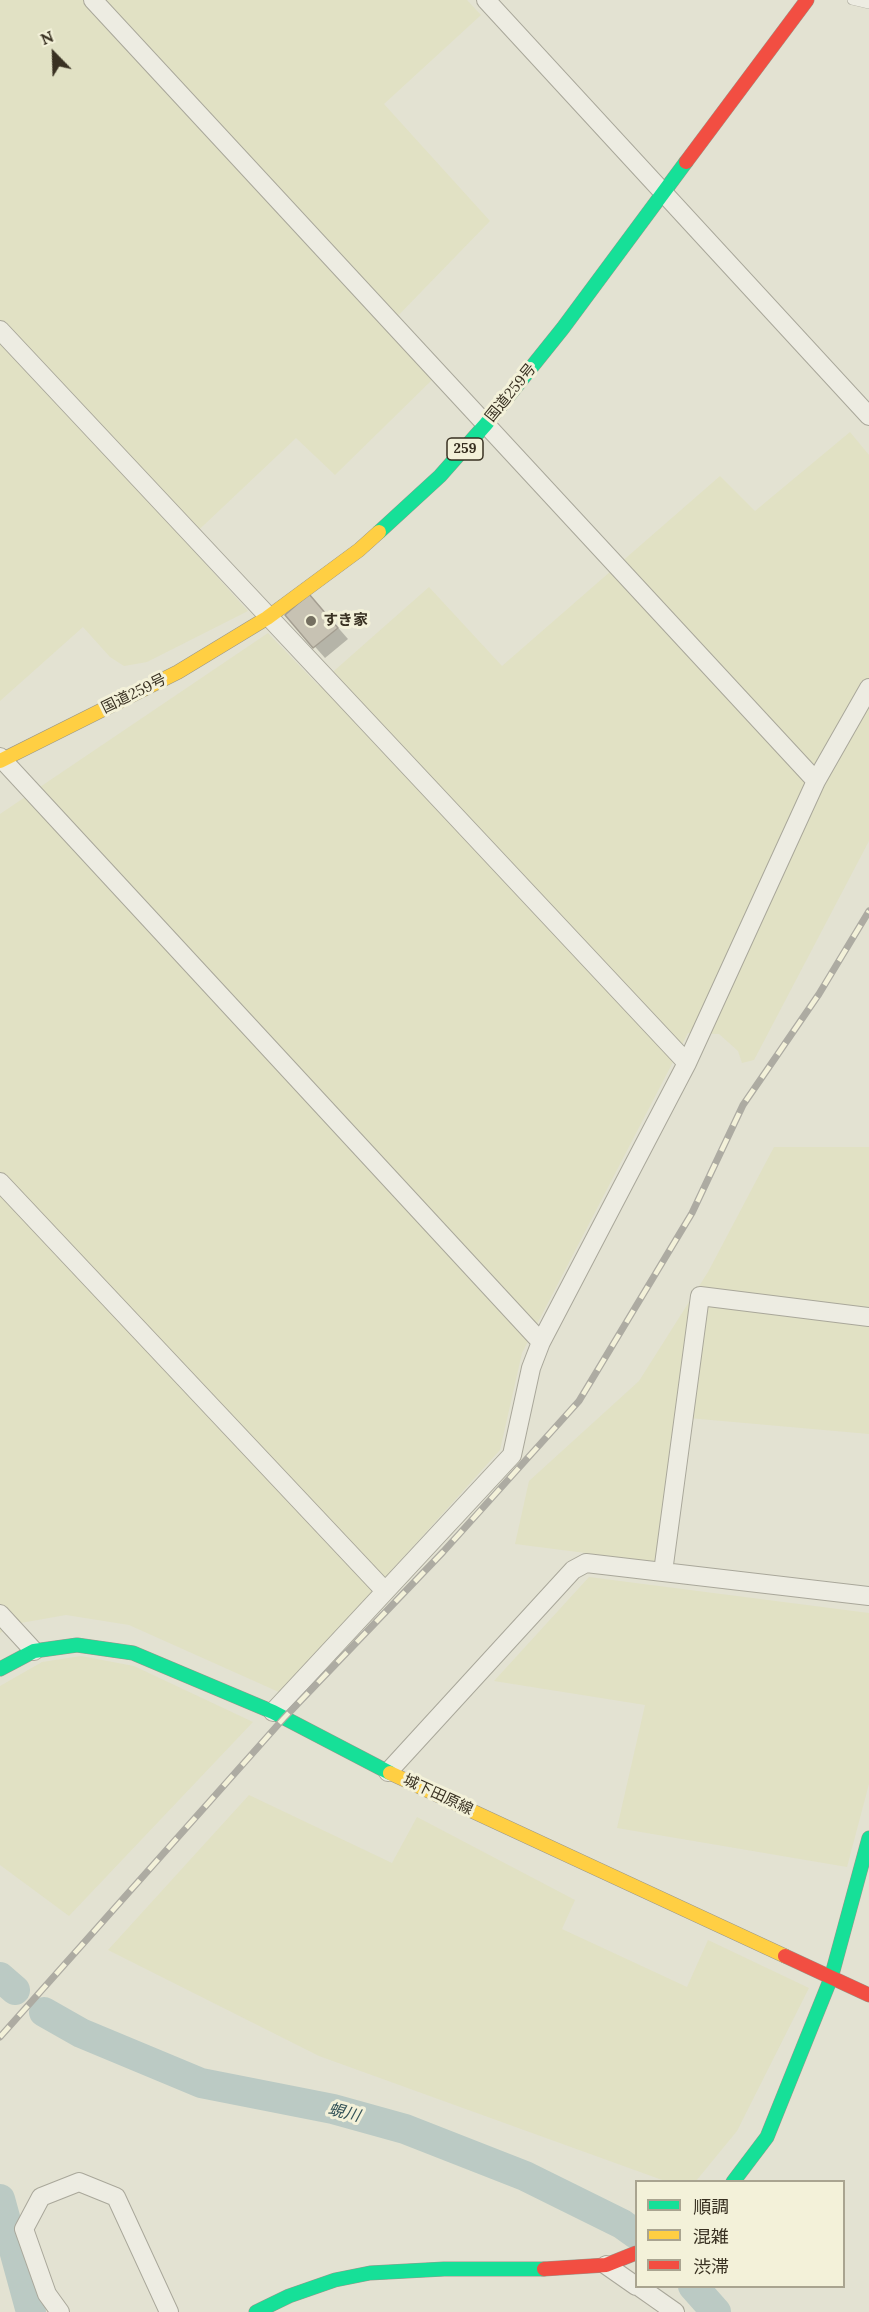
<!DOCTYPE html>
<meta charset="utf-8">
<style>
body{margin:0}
#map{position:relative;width:869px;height:2312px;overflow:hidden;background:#e3e2d2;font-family:Lora,"Noto Sans JP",serif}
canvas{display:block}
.legend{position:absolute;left:635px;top:2180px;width:210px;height:108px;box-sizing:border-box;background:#f3f1d9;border:2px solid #a9a490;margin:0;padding:8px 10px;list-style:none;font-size:18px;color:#393122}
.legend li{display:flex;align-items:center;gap:12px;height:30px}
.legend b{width:30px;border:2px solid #a9a490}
.north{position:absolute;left:24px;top:24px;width:60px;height:60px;-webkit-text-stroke:4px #f3f1d9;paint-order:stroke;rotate:337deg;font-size:16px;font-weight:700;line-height:24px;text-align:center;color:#393122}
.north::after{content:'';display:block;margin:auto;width:21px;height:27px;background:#393122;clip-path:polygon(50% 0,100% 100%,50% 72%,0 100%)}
</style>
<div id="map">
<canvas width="869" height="2312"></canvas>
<ul class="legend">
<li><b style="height:8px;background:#16e098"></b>順調</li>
<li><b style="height:8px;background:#ffcf43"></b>混雑</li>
<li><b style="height:8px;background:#f24e42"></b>渋滞</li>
</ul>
<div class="north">N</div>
</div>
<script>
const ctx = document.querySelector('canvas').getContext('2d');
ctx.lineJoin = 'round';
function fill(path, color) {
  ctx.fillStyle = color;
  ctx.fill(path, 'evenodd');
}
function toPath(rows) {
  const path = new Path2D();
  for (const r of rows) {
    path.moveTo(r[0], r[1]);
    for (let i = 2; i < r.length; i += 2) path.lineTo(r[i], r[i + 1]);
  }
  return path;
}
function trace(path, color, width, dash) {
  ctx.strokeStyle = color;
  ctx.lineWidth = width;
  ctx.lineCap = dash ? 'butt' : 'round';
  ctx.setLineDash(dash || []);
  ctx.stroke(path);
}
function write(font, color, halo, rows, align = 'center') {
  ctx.font = font + ' Lora,"Noto Sans JP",serif';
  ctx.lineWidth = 6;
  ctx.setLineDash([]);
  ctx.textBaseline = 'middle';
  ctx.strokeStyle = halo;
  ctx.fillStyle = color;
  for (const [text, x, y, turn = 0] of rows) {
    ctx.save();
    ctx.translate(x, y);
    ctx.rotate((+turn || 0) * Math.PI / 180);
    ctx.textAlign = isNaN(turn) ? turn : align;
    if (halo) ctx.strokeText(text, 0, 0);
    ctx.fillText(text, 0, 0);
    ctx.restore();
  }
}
fill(toPath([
 [0,0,467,0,481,15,384,104,490,221,389,325,435,377,335,475,296,438,186,542,248,611,147,662,124,666,110,657,83,627,0,701],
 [850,432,869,455,869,841,754,1060,742,1063,738,1051,719,1034,688,1033,522,1353,500,1450,281,1693,129,1625,66,1615,15,1624,0,1633,0,814,268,633,318,685,429,587,502,666,720,476,755,511],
 [774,1147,869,1147,869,1434,677,1417,656,1562,515,1544,529,1481,639,1381,708,1272],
 [589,1577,869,1613,869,1784,847,1867,617,1828,645,1705,494,1681],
 [81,1656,134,1666,253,1722,69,1916,0,1865,0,1686,42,1662],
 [249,1795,392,1863,417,1817,575,1900,562,1929,687,1987,708,1940,809,1988,737,2131,696,2181,665,2181,319,2056,108,1950]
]), '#e1e1c4');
fill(toPath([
 [320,607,348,639,325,658,287,615]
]), '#0003');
trace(toPath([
 [0,1977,15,1990],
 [44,2012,81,2033,201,2083,333,2109,405,2129,525,2176,622,2224,636,2234],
 [0,2199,31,2312],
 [693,2286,716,2312]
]), '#bbcac4', 30);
const building = toPath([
 [309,594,338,628,313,648,285,615,309,594]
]);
fill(building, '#c7c2b3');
trace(building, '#a49e91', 1.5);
const lane = toPath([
 [852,0,869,4]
]);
const street = toPath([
 [93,0,816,781],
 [486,0,869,416],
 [0,330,687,1063],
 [0,757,541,1342],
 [0,1182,385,1591],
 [663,1572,700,1296,869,1317],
 [0,1614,34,1651],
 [273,1712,512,1455,531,1368,541,1342,687,1063,816,781,869,688],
 [388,1772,573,1570,586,1563,869,1596],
 [606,2265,636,2286],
 [638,2286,675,2312],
 [60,2312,47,2294,24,2229,41,2197,79,2182,116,2197,169,2312]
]);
const fast = toPath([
 [379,532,440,476,486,424,563,328,686,162],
 [0,1669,34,1651,77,1645,133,1653,273,1712,390,1773],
 [733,2182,767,2137,831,1978,869,1838],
 [256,2312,289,2296,335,2280,370,2273,444,2269,544,2269]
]);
const slow = toPath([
 [0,761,178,672,267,618,359,550,379,532],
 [390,1773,785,1956]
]);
const jam = toPath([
 [686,162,807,0],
 [785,1956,869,1995],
 [544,2269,606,2265,636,2253]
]);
trace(lane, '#a9a79a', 10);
trace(street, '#a9a79a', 20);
trace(fast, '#99968a', 15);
trace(slow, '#99968a', 15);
trace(jam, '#99968a', 15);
trace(lane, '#edece2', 9);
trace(street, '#edece2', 18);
trace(fast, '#16e098', 14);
trace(slow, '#ffcf43', 14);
trace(jam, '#f24e42', 14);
const rail = toPath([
 [0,2037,284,1718,443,1552,579,1401,692,1213,743,1105,819,994,869,911]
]);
trace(rail, '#adaba2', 7);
trace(rail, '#f3f1d9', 4.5, [14]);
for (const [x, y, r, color] of [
 [311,621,6,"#746f60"]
]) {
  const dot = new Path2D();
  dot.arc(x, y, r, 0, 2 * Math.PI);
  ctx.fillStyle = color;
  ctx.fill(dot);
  trace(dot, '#f3f1d9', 2);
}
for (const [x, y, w] of [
 [465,449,36]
]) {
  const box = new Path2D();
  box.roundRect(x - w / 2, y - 11, w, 22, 4.5);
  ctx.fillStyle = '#f3f1d9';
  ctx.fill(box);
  trace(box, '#393122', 1.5);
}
write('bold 14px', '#393122', null, [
 ["259",465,449]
]);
write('15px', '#393122', '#f3f1d9', [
 ["国道259号",511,393,-51],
 ["国道259号",134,694,-26],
 ["城下田原線",438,1795,25]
]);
write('bold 15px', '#393122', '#f3f1d9', [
 ["すき家",323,621]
], 'left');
write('italic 16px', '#335257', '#f3f1d9', [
 ["蜆川",344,2113,14]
]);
</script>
